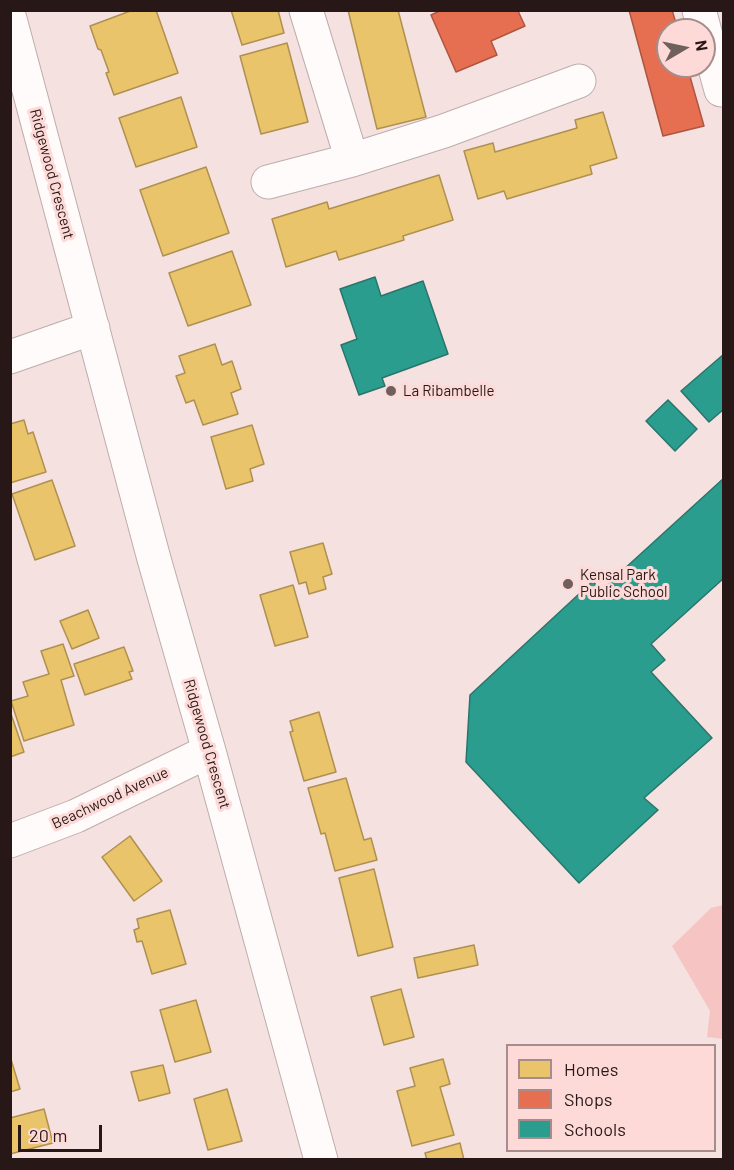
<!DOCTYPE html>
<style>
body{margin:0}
#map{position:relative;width:734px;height:1170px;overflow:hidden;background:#f5e2e0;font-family:Barlow,sans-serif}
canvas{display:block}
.frame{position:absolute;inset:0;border:12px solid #271817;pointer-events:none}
.legend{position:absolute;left:506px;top:1044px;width:210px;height:108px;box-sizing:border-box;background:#fddad8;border:2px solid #a78c8b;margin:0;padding:8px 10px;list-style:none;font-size:18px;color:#271817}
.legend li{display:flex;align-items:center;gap:12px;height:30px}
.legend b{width:30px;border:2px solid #a78c8b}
.north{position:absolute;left:656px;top:18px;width:60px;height:60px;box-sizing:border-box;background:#fddad8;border:2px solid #a78c8b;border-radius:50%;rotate:81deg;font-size:16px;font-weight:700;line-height:24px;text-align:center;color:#271817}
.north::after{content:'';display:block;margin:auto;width:21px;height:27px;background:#6f5f5d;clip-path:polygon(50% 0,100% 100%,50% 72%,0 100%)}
.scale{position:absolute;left:18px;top:1125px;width:84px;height:27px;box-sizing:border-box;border:3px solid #271817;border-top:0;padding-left:8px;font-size:18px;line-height:21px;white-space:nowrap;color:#271817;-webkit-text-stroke:4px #fddad8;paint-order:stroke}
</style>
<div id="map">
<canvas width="734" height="1170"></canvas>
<div class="frame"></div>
<ul class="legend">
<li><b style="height:16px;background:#e9c46a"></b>Homes</li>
<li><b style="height:16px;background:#e76f51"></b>Shops</li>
<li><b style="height:16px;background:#2a9d8f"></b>Schools</li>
</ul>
<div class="north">N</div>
<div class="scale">20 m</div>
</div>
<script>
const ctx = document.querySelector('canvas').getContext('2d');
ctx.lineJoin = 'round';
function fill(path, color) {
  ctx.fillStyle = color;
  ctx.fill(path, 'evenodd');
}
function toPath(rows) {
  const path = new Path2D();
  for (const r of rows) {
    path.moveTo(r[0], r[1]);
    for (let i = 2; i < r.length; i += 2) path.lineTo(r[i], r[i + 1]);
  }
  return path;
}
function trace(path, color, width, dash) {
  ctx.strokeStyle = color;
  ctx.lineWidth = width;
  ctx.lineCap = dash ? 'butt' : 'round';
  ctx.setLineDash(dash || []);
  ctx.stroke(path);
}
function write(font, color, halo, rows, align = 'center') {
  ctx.font = font + ' Barlow,sans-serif';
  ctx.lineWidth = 6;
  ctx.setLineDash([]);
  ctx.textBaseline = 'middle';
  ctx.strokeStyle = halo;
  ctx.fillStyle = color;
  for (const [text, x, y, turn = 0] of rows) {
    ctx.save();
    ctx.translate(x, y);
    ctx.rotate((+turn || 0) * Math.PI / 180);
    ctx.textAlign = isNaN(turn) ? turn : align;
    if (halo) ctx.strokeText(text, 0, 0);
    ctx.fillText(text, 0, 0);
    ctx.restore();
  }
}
fill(toPath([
 [723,905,724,905,723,1039,707,1037,710,1011,672,946,711,908]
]), '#f6c5c3');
const homes = toPath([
 [133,10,156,10,178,73,114,95,106,73,109,72,101,50,98,49,90,26,133,10],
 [231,10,278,10,284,33,242,45,231,10],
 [348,10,398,10,426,117,377,129,348,10],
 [287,43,308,122,261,134,240,56,287,43],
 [181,97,197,147,136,167,119,118,181,97],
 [603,112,617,158,590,166,592,174,507,199,504,191,478,199,464,151,493,143,495,152,577,128,575,120,603,112],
 [206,167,229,233,163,256,140,190,206,167],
 [439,175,453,220,403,236,404,240,339,260,336,251,286,267,272,219,327,202,329,209,439,175],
 [232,251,251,305,188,326,169,273,232,251],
 [215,344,222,365,232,361,241,389,231,393,238,414,203,425,194,400,186,403,176,376,185,373,179,356,215,344],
 [24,420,28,434,33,432,46,472,10,483,10,424,24,420],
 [252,425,264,464,250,469,253,481,226,489,211,437,252,425],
 [52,480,75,546,35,560,12,494,52,480],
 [323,543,332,574,323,577,326,589,309,594,306,582,299,584,290,552,323,543],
 [293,585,308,637,275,646,260,595,293,585],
 [88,610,99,638,72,649,60,621,88,610],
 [63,644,74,676,61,680,74,725,24,741,11,701,28,696,23,682,49,674,41,651,63,644],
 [124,647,133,671,129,672,132,679,85,695,74,664,124,647],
 [10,711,24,752,10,757,10,711],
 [319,712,336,772,304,781,290,732,293,731,290,721,319,712],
 [346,778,364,840,371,838,377,860,335,871,325,833,321,834,308,788,346,778],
 [130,836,162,881,134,901,102,857,130,836],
 [374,869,393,947,358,956,339,878,374,869],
 [170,910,186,964,152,974,142,941,137,942,134,930,139,928,137,919,170,910],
 [474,945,478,965,418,978,414,958,474,945],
 [401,989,414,1037,384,1045,371,997,401,989],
 [196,1000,211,1052,175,1062,160,1010,196,1000],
 [10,1056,20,1089,10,1092,10,1056],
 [443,1059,450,1084,440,1087,454,1135,412,1146,397,1091,415,1086,410,1068,443,1059],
 [163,1065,170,1093,139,1101,131,1072,163,1065],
 [227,1089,242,1141,208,1150,194,1099,227,1089],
 [44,1109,53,1143,10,1154,10,1118,44,1109],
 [460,1143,464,1160,427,1160,425,1153,460,1143]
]);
fill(homes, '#e9c46a');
trace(homes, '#af9051', 1.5);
const shops = toPath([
 [442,10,520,10,518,11,525,26,491,41,497,55,456,72,431,15,442,10],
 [629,10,672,10,678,30,668,30,668,66,687,66,704,126,663,136,629,10]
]);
fill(shops, '#e76f51');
trace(shops, '#ad5540', 1.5);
const schools = toPath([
 [375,277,381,296,423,281,448,354,382,378,385,386,359,395,341,345,357,339,340,289,375,277],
 [724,354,724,409,709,422,681,391,724,354],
 [668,400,697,429,675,451,646,421,668,400],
 [724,478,724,578,651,644,665,660,651,672,712,738,644,798,658,810,579,883,466,762,470,695,593,581,600,591,724,478]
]);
fill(schools, '#2a9d8f');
trace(schools, '#29756b', 1.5);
const minor = toPath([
 [306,10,352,160],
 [699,10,721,90],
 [10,19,154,559,209,751,321,1160],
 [268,182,352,160,444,131,579,81],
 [10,357,93,328],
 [10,841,76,816,209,751]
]);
trace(minor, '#bdadab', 35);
trace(minor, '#fefbfa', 33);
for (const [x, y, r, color] of [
 [391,391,6,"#6f5f5d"],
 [568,584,6,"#6f5f5d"]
]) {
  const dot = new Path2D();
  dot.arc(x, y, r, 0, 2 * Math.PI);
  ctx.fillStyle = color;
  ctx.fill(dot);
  trace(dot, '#fddad8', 2);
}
write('15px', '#271817', '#fddad8', [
 ["Ridgewood Crescent",52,174,75],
 ["Ridgewood Crescent",207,744,74],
 ["Beachwood Avenue",110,798,-25]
]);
write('15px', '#271817', '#fddad8', [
 ["La Ribambelle",403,391],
 ["Kensal Park",580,575],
 ["Public School",580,592]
], 'left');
</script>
